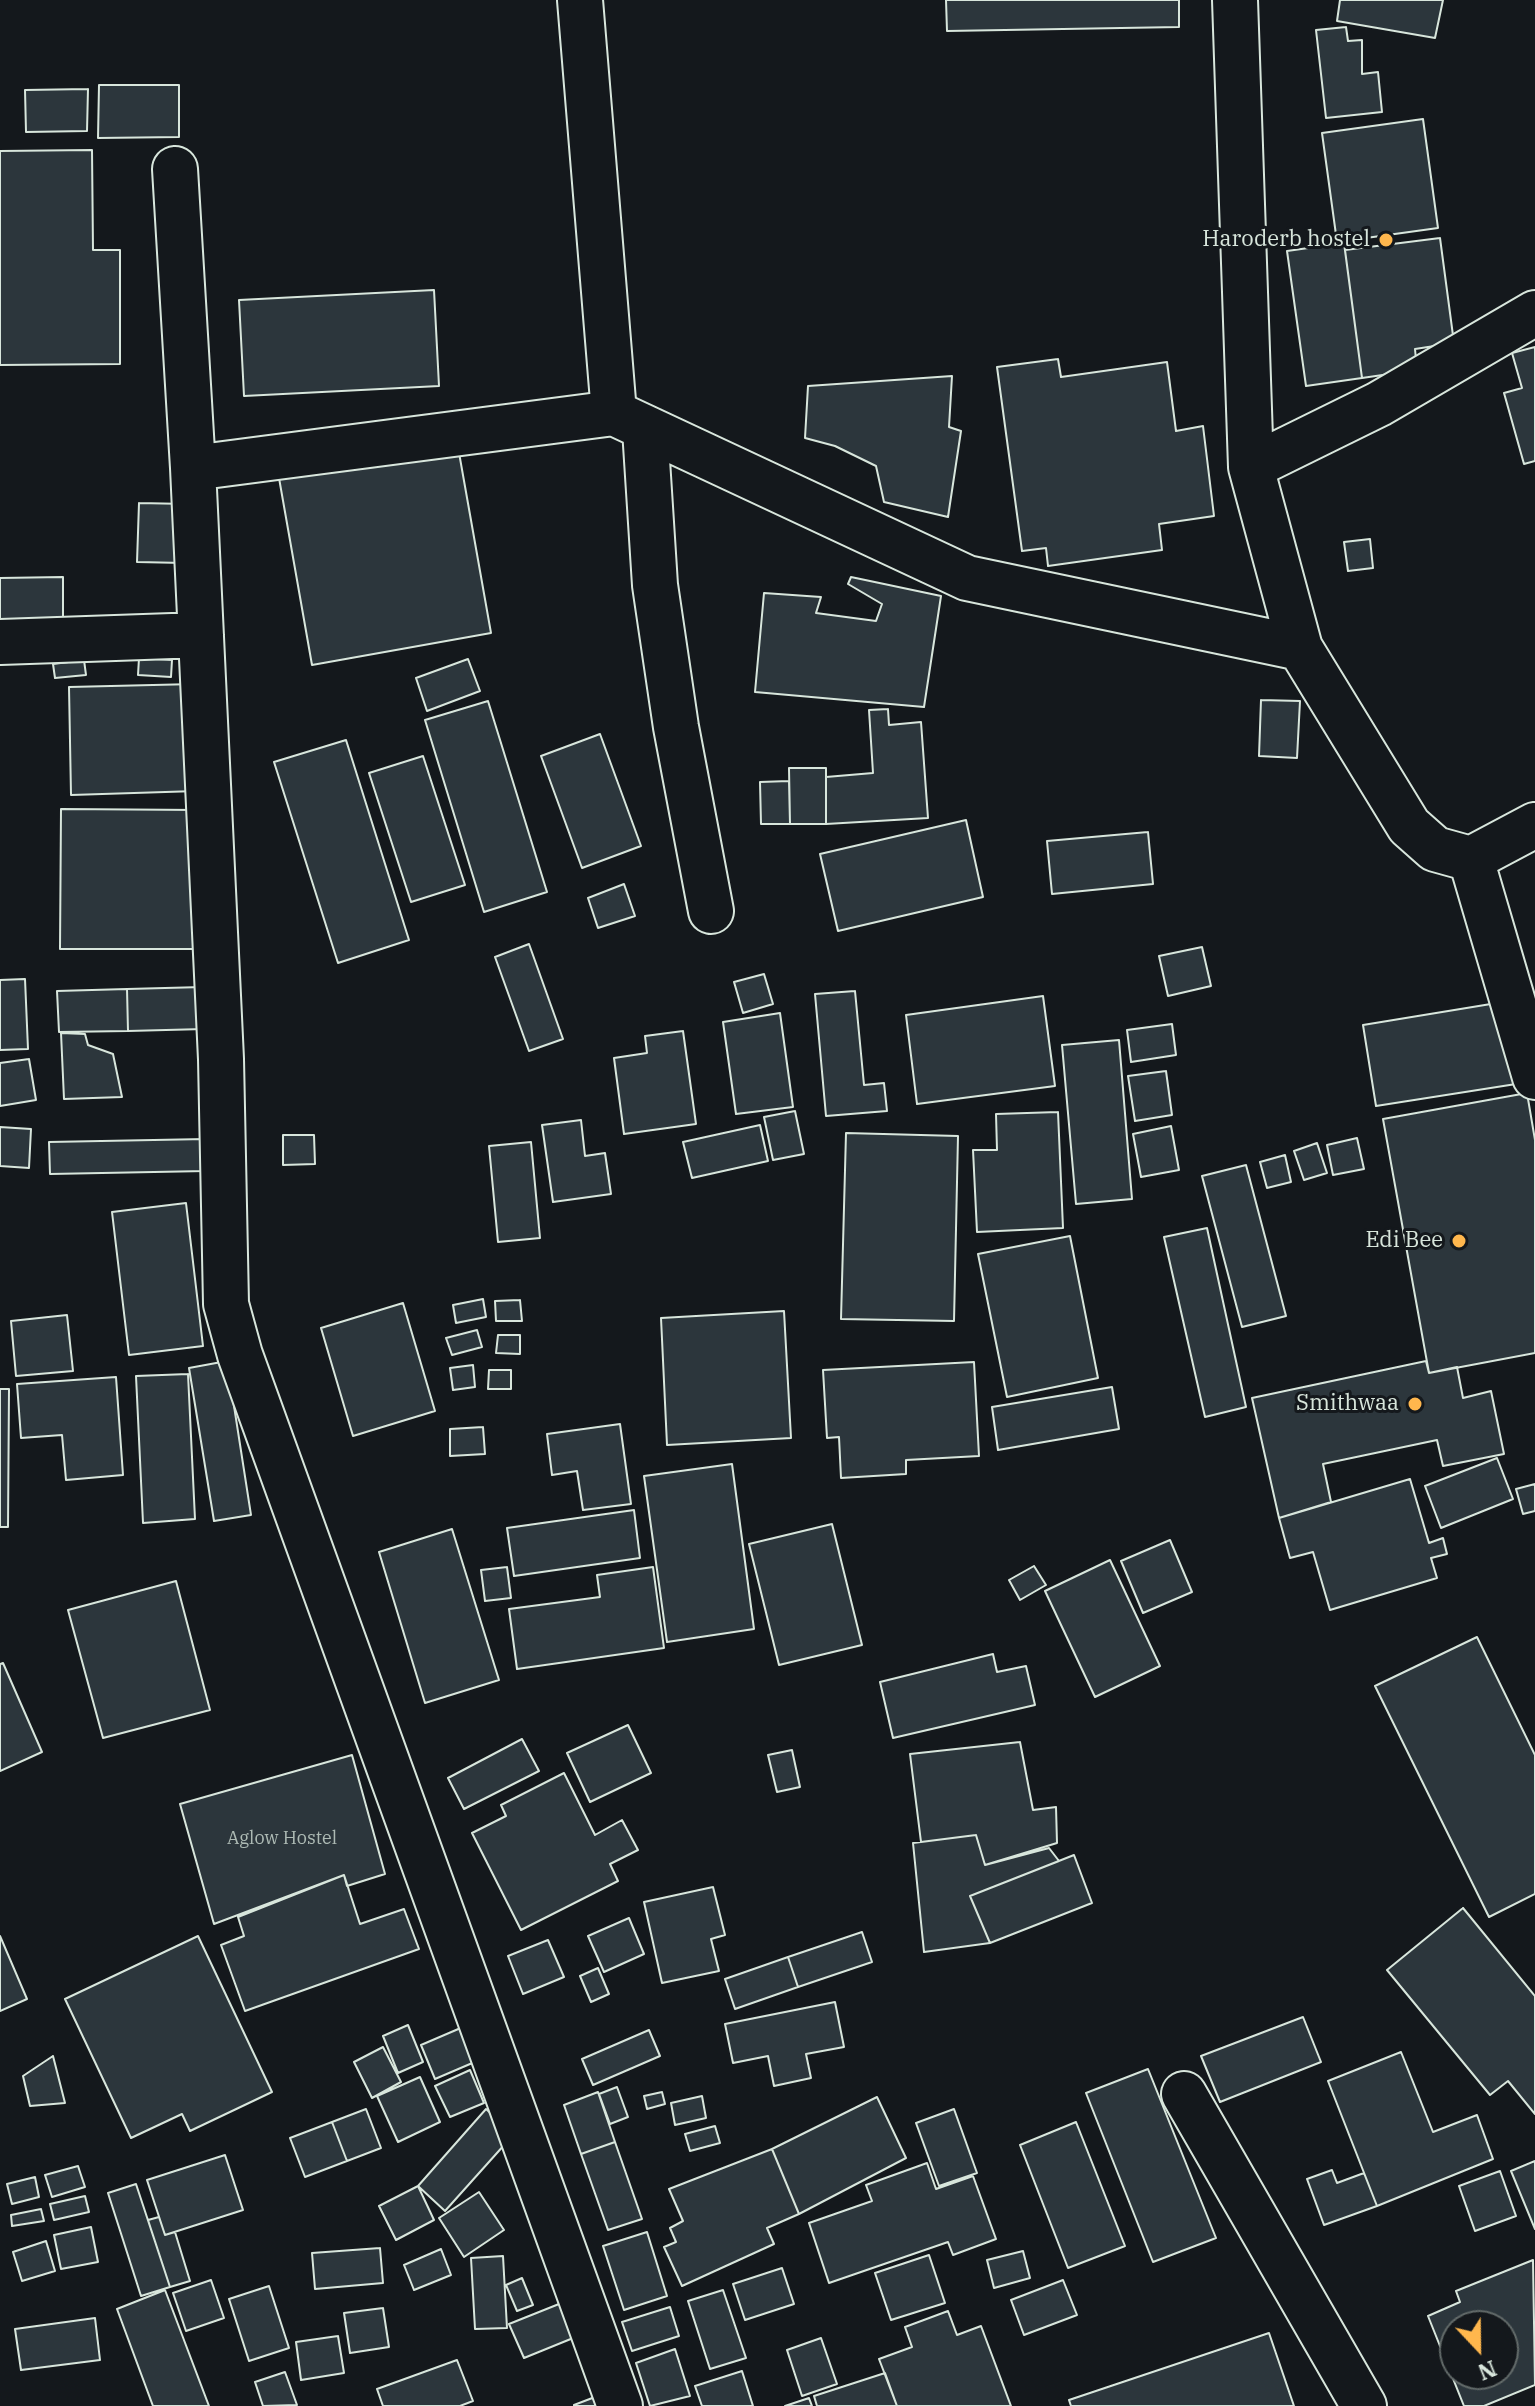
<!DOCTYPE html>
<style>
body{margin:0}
#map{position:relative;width:1535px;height:2406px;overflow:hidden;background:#14181c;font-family:"IBM Plex Serif",serif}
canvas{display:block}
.north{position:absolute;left:1439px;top:2310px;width:80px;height:80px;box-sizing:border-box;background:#14181c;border:2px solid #626a69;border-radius:50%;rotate:158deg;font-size:22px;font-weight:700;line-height:32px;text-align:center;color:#d8e6dc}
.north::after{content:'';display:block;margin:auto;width:28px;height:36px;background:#ffb74d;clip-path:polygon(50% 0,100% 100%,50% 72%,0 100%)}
</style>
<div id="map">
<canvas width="1535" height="2406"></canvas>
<div class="north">N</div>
</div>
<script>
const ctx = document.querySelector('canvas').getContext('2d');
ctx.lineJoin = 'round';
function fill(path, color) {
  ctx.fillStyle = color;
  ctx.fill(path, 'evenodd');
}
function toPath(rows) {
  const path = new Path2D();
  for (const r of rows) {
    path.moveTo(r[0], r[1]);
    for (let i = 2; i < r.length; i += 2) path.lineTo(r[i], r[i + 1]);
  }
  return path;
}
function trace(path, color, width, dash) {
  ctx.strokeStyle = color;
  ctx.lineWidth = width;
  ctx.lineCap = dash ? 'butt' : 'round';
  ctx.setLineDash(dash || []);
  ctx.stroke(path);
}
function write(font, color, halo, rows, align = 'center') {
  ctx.font = font + ' "IBM Plex Serif",serif';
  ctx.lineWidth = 6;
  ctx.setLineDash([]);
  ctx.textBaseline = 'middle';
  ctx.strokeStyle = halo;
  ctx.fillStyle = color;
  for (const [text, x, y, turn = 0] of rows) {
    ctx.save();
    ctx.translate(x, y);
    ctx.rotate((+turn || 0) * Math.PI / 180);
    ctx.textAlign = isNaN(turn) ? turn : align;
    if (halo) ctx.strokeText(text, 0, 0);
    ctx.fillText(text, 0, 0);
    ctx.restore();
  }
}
const building = toPath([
 [946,0,1179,0,1179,27,947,31,946,0],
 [1340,0,1443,0,1435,38,1337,21,1340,0],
 [1346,27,1348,41,1362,40,1362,74,1378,72,1382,112,1326,118,1316,30,1346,27],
 [99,85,179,85,179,137,98,138,99,85],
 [88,89,87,131,26,132,25,90,88,89],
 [1423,119,1438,228,1337,242,1322,133,1423,119],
 [92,150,93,250,120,250,120,364,0,365,0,151,92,150],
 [1440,238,1454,343,1415,349,1417,370,1362,378,1345,250,1440,238],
 [1344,243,1362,378,1306,386,1287,251,1344,243],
 [434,290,439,386,244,396,239,300,434,290],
 [1535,347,1535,461,1524,464,1504,393,1522,388,1512,353,1535,347],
 [1058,359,1061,377,1167,362,1176,431,1203,426,1214,516,1159,524,1162,550,1048,566,1046,548,1022,551,997,367,1058,359],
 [952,376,949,427,961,431,948,517,884,502,876,466,835,446,805,438,808,386,952,376],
 [458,447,491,633,312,665,279,478,458,447],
 [139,503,187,504,184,563,137,562,139,503],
 [1370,539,1373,568,1348,571,1344,542,1370,539],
 [63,577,63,636,0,636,0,578,63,577],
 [851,577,941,596,924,707,755,692,764,593,821,597,816,613,876,621,882,604,848,584,851,577],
 [139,658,172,660,171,677,138,675,139,658],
 [468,659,480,691,427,711,416,678,468,659],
 [84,660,86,675,55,678,53,664,84,660],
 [195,684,197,791,71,795,69,687,195,684],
 [1261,700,1300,701,1297,758,1259,756,1261,700],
 [488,701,547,892,484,912,425,720,488,701],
 [888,709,889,725,921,722,928,818,826,824,826,777,873,773,869,710,888,709],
 [600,734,641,846,582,868,541,756,600,734],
 [346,740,409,940,338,963,274,762,346,740],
 [423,756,465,885,411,902,369,773,423,756],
 [789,768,826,768,826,824,790,824,789,768],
 [789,781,790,824,761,824,760,782,789,781],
 [61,809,198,810,196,949,60,949,61,809],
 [966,820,983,897,838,931,820,854,966,820],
 [1148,832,1153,884,1052,894,1047,841,1148,832],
 [624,884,635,916,598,928,588,898,624,884],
 [529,944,563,1039,529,1051,495,957,529,944],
 [1202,947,1211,986,1168,996,1159,956,1202,947],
 [764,974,773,1004,743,1013,734,982,764,974],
 [25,979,28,1049,0,1050,0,980,25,979],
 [203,987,204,1029,128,1031,127,989,203,987],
 [127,989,128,1031,59,1032,57,991,127,989],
 [855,991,864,1085,884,1083,887,1111,826,1116,815,994,855,991],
 [1043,996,1055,1086,917,1104,906,1015,1043,996],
 [1503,1002,1516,1084,1376,1106,1363,1025,1503,1002],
 [780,1013,793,1107,736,1114,723,1022,780,1013],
 [1172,1024,1176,1055,1131,1062,1127,1030,1172,1024],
 [683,1031,696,1124,624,1134,614,1058,647,1053,645,1036,683,1031],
 [61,1033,85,1034,88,1045,113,1054,122,1097,64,1099,61,1033],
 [1119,1040,1132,1199,1076,1204,1062,1045,1119,1040],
 [29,1059,36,1100,0,1106,0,1063,29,1059],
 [1166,1071,1172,1115,1135,1121,1128,1076,1166,1071],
 [1527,1093,1535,1140,1535,1353,1429,1373,1383,1119,1527,1093],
 [795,1111,804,1154,773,1160,764,1117,795,1111],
 [1058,1112,1063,1228,977,1232,973,1150,997,1150,996,1114,1058,1112],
 [581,1120,585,1156,605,1153,611,1194,553,1202,542,1125,581,1120],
 [760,1125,768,1161,692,1178,683,1142,760,1125],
 [1171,1126,1179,1170,1141,1177,1133,1134,1171,1126],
 [0,1127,31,1129,29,1168,0,1166,0,1127],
 [846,1133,958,1136,954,1321,841,1319,846,1133],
 [283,1135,314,1135,315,1164,283,1165,283,1135],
 [1357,1138,1364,1169,1333,1175,1327,1145,1357,1138],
 [206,1139,206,1171,50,1174,49,1142,206,1139],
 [531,1142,540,1238,498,1242,489,1146,531,1142],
 [1317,1143,1327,1173,1304,1180,1294,1151,1317,1143],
 [1285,1155,1291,1182,1267,1188,1260,1162,1285,1155],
 [1246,1165,1286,1316,1242,1327,1202,1176,1246,1165],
 [186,1203,203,1346,129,1355,112,1212,186,1203],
 [1207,1228,1246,1407,1205,1417,1164,1237,1207,1228],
 [1070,1236,1098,1378,1007,1397,978,1254,1070,1236],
 [483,1299,486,1317,456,1323,453,1305,483,1299],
 [520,1300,522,1321,496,1321,495,1301,520,1300],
 [403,1303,435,1411,353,1436,321,1328,403,1303],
 [784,1311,791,1438,667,1445,661,1318,784,1311],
 [67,1315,73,1371,16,1376,11,1321,67,1315],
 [477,1330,482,1347,452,1355,446,1338,477,1330],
 [498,1335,520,1335,520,1354,496,1353,498,1335],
 [227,1361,251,1515,214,1521,189,1368,227,1361],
 [1426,1361,1429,1373,1457,1367,1463,1398,1491,1391,1504,1454,1443,1466,1437,1440,1323,1464,1331,1502,1279,1518,1252,1398,1426,1361],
 [974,1362,979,1456,906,1460,906,1474,841,1478,839,1437,827,1438,823,1370,974,1362],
 [473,1365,475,1387,453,1390,450,1368,473,1365],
 [489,1370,511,1370,511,1389,488,1389,489,1370],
 [188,1374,195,1519,143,1523,136,1376,188,1374],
 [116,1377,123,1475,66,1480,62,1435,21,1438,17,1384,116,1377],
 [1112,1387,1119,1429,998,1450,992,1407,1112,1387],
 [0,1389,9,1389,8,1527,0,1527,0,1389],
 [620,1424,631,1504,583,1510,577,1471,552,1475,547,1434,620,1424],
 [483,1427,485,1454,450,1456,450,1429,483,1427],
 [1497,1458,1513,1499,1441,1528,1425,1486,1497,1458],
 [732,1464,754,1629,667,1642,644,1476,732,1464],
 [1410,1479,1429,1543,1443,1538,1447,1554,1431,1558,1437,1578,1330,1610,1313,1552,1290,1558,1279,1518,1410,1479],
 [1535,1484,1535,1511,1523,1514,1516,1489,1535,1484],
 [634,1510,640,1558,514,1576,507,1528,634,1510],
 [832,1524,862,1645,779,1665,749,1544,832,1524],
 [452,1529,499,1680,425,1703,379,1552,452,1529],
 [1170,1540,1192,1592,1143,1613,1121,1561,1170,1540],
 [1110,1560,1160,1666,1095,1697,1045,1591,1110,1560],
 [1034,1566,1046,1585,1020,1600,1009,1580,1034,1566],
 [507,1567,511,1598,485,1601,481,1570,507,1567],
 [653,1567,664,1648,517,1669,509,1609,600,1597,597,1575,653,1567],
 [176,1581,210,1710,103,1738,68,1610,176,1581],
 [1477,1637,1535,1755,1535,1894,1489,1917,1375,1686,1477,1637],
 [993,1654,997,1672,1026,1666,1035,1705,893,1738,880,1682,993,1654],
 [3,1663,42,1752,0,1771,0,1664,3,1663],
 [628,1725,651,1773,590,1802,567,1753,628,1725],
 [522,1739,539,1771,464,1809,448,1778,522,1739],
 [1020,1742,1033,1810,1056,1807,1057,1843,985,1865,976,1835,921,1842,910,1754,1020,1742],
 [792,1750,800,1787,777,1792,768,1755,792,1750],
 [352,1755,385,1874,347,1886,344,1875,214,1924,180,1804,352,1755],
 [564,1773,595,1835,622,1820,638,1850,610,1864,618,1881,521,1930,472,1833,506,1816,501,1805,564,1773],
 [976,1835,985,1865,1049,1848,1059,1861,970,1896,990,1943,924,1952,913,1843,976,1835],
 [1074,1855,1092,1903,990,1943,970,1896,1074,1855],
 [344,1875,360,1924,404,1909,419,1949,245,2011,221,1945,244,1936,238,1917,344,1875],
 [713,1887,725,1935,711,1939,719,1971,662,1983,644,1902,713,1887],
 [1463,1908,1535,1996,1535,2114,1508,2081,1490,2095,1387,1970,1463,1908],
 [629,1918,644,1954,604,1972,588,1936,629,1918],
 [862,1932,872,1962,798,1987,788,1957,862,1932],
 [0,1936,27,1999,0,2011,0,1936],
 [198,1936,272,2092,190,2131,182,2114,131,2138,65,1999,198,1936],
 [548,1940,564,1977,523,1994,508,1956,548,1940],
 [788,1957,798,1987,735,2009,725,1979,788,1957],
 [598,1968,609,1994,591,2002,580,1976,598,1968],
 [835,2002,844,2047,806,2054,811,2078,774,2086,768,2056,733,2063,725,2024,835,2002],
 [1303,2017,1321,2062,1220,2102,1201,2056,1303,2017],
 [470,2024,484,2058,435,2079,421,2045,470,2024],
 [408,2025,423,2062,398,2073,383,2036,408,2025],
 [649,2030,660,2056,593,2085,582,2059,649,2030],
 [383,2047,401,2082,372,2098,354,2062,383,2047],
 [1401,2052,1433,2132,1477,2115,1493,2159,1377,2206,1328,2081,1401,2052],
 [53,2056,65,2103,30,2106,23,2076,53,2056],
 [1148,2069,1216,2238,1153,2262,1086,2093,1148,2069],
 [470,2070,484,2103,450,2117,435,2086,470,2070],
 [420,2077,440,2122,398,2142,377,2096,420,2077],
 [617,2087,628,2117,610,2124,599,2094,617,2087],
 [598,2092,615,2142,581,2154,564,2105,598,2092],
 [662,2092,665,2104,647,2109,644,2096,662,2092],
 [702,2096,706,2118,675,2125,671,2103,702,2096],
 [877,2097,906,2158,799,2214,772,2149,877,2097],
 [366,2109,381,2148,347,2161,332,2122,366,2109],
 [486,2109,514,2134,445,2211,418,2186,486,2109],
 [954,2109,977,2173,939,2186,916,2123,954,2109],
 [332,2122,347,2161,305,2177,290,2138,332,2122],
 [1076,2122,1125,2246,1068,2268,1020,2145,1076,2122],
 [715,2126,720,2143,690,2151,685,2134,715,2126],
 [615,2142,642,2219,608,2230,581,2154,615,2142],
 [772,2149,799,2214,767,2228,774,2244,682,2286,664,2247,676,2242,670,2228,683,2221,669,2189,772,2149],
 [225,2155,243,2210,165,2235,147,2180,225,2155],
 [1535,2161,1535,2229,1511,2171,1535,2161],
 [927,2163,936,2189,973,2176,996,2239,953,2255,948,2242,829,2283,809,2223,872,2201,866,2185,927,2163],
 [78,2166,85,2187,52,2197,45,2175,78,2166],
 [1332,2170,1337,2183,1364,2173,1377,2206,1324,2225,1307,2179,1332,2170],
 [1500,2171,1516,2216,1475,2231,1459,2186,1500,2171],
 [35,2177,39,2197,12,2204,7,2184,35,2177],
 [136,2184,170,2287,141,2296,108,2193,136,2184],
 [418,2186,434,2220,396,2240,379,2206,418,2186],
 [479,2192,504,2230,464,2257,439,2218,479,2192],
 [85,2196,89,2212,54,2220,50,2204,85,2196],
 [41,2209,44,2221,12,2226,11,2215,41,2209],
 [159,2217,165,2235,175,2232,190,2281,170,2287,148,2220,159,2217],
 [91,2227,98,2262,61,2269,54,2235,91,2227],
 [647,2232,667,2296,624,2310,603,2246,647,2232],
 [46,2241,55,2271,22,2281,13,2252,46,2241],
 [380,2248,383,2283,315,2289,312,2253,380,2248],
 [441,2249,451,2275,414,2290,404,2265,441,2249],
 [1023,2251,1030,2278,994,2288,987,2260,1023,2251],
 [929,2255,945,2303,891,2320,875,2273,929,2255],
 [503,2256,507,2328,475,2329,471,2258,503,2256],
 [1533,2260,1535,2385,1484,2406,1464,2406,1428,2316,1460,2302,1456,2291,1533,2260],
 [1455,2326,1503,2326,1503,2374,1455,2374,1455,2326],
 [782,2268,794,2304,745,2320,733,2284,782,2268],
 [522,2278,533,2305,517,2311,506,2285,522,2278],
 [211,2280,224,2318,186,2331,173,2293,211,2280],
 [1063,2280,1077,2315,1024,2335,1011,2300,1063,2280],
 [269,2286,289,2348,249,2361,229,2299,269,2286],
 [165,2290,209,2406,153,2406,117,2309,165,2290],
 [723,2290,746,2358,710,2369,688,2301,723,2290],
 [569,2300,583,2334,524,2358,509,2324,569,2300],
 [670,2307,679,2336,632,2351,622,2322,670,2307],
 [383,2308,389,2347,350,2353,344,2313,383,2308],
 [948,2311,957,2335,981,2326,1011,2406,897,2406,879,2359,912,2347,905,2327,948,2311],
 [95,2318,100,2360,21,2370,15,2329,95,2318],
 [1269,2333,1294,2406,1071,2406,1069,2400,1269,2333],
 [338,2336,344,2373,301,2380,296,2342,338,2336],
 [821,2338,837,2384,802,2396,787,2350,821,2338],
 [675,2349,690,2396,650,2406,636,2363,675,2349],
 [457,2360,473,2401,460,2406,383,2406,377,2389,457,2360],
 [742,2371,753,2406,702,2406,695,2386,742,2371],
 [285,2372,297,2405,263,2406,255,2382,285,2372],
 [885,2373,897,2406,817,2406,814,2396,885,2373],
 [608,2392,613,2406,574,2406,574,2405,608,2392],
 [809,2398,812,2406,785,2406,809,2398]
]);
fill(building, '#2c363c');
trace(building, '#d8e6dc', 2);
const minor = toPath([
 [580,0,614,413],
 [1235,0,1251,467,1300,648,1409,826,1435,849,1471,859,1535,1077],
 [175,169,193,468,221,1059,226,1304,240,1355,620,2406],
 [645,429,655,585,676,727,711,911],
 [1251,467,1379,404,1535,313],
 [193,468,614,413,967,578,1300,648],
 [0,642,201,635],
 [1471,859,1535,825],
 [1184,2094,1364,2406]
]);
trace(minor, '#d8e6dc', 48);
trace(minor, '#14181c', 44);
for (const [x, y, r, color] of [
 [1386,240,8,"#ffb74d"],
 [1459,1241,8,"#ffb74d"],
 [1415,1404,8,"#ffb74d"]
]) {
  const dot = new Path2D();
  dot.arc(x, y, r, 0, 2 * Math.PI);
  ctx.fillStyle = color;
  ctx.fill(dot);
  trace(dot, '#14181c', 3);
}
write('18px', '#adbab4', null, [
 ["Aglow Hostel",282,1839]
]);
write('22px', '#d8e6dc', '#14181c', [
 ["Haroderb hostel",1370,240],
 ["Edi Bee",1443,1241],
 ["Smithwaa",1399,1404]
], 'right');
</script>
